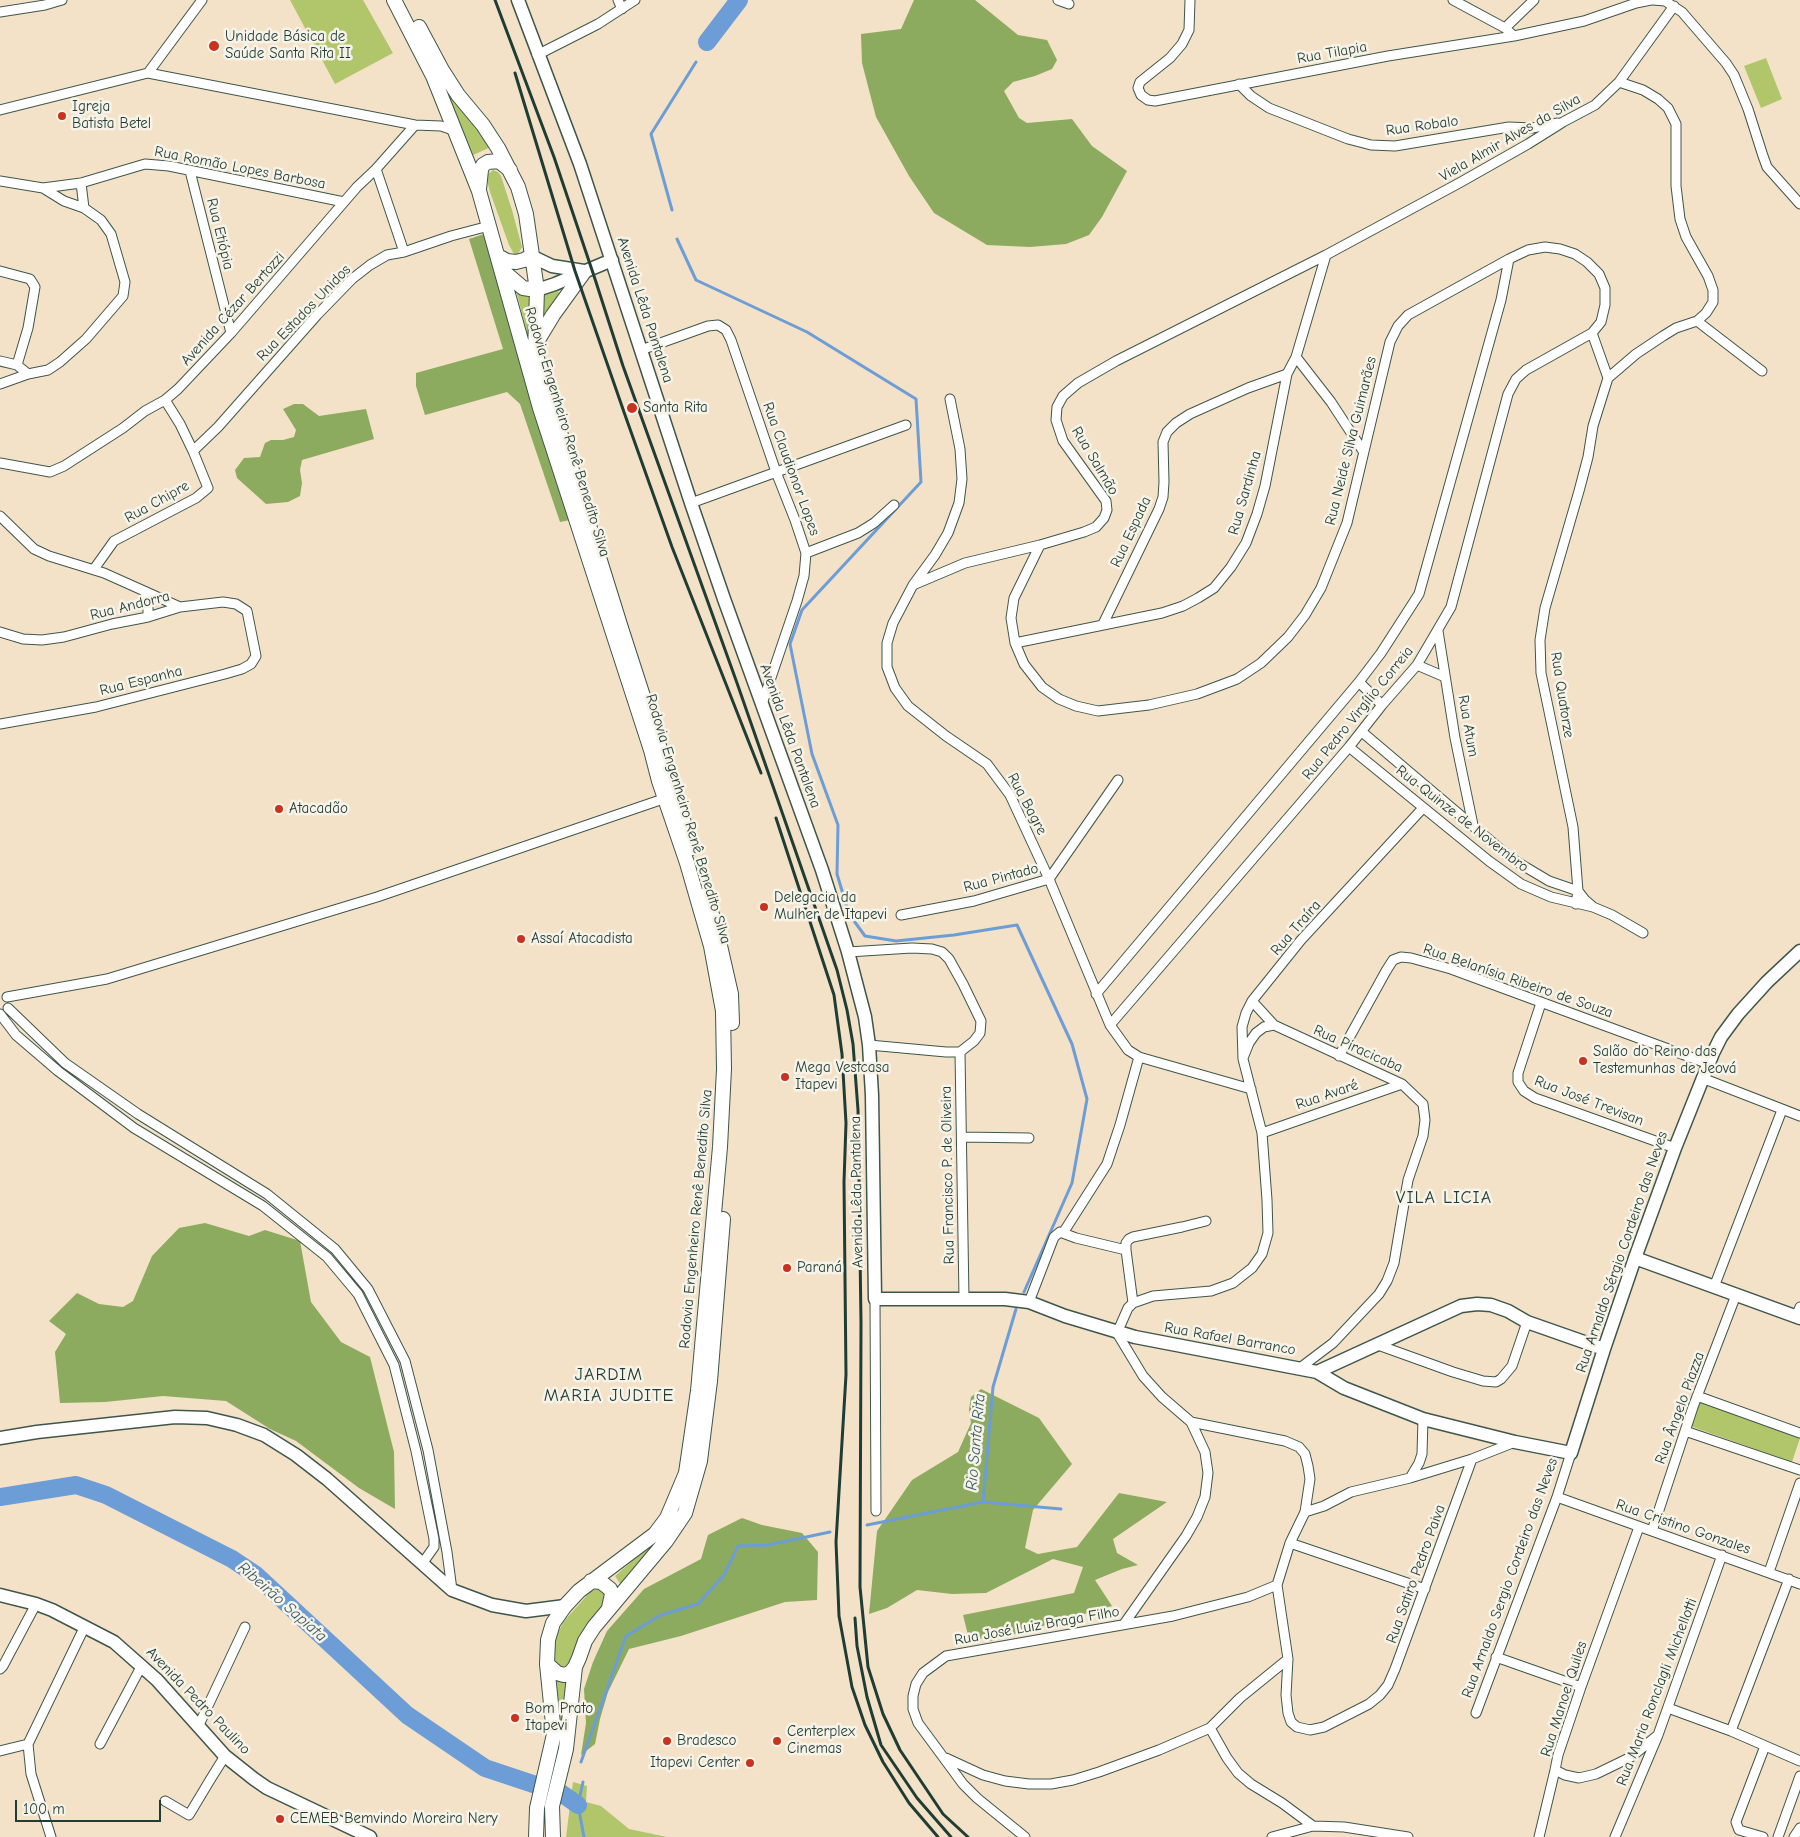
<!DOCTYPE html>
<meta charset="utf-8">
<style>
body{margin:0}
#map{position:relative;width:1800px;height:1837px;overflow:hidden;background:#f3e2c8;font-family:"Comic Neue",sans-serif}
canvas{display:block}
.scale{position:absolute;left:15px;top:1800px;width:146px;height:22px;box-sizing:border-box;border:2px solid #1f3d34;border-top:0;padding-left:6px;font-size:15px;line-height:18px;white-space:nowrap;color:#1f3d34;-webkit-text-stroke:4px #f7f3e8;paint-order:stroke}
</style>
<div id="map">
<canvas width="1800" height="1837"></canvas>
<div class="scale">100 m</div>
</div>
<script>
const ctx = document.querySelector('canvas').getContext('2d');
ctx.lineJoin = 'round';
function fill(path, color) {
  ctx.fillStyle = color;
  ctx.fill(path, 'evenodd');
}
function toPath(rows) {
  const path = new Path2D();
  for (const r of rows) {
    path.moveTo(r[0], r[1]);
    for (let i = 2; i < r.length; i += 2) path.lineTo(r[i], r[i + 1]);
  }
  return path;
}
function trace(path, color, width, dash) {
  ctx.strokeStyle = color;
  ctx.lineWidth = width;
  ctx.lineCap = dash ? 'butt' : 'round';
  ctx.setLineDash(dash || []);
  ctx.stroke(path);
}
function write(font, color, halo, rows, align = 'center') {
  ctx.font = font + ' "Comic Neue",sans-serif';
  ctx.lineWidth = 5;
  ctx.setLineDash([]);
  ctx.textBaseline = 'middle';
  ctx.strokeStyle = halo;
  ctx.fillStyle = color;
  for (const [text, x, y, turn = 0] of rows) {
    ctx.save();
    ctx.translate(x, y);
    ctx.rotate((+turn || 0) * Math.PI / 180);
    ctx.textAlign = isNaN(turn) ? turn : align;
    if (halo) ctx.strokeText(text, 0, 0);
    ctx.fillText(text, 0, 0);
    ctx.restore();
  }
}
fill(toPath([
 [290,0,363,0,393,53,335,84],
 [1766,58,1782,99,1761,108,1744,66],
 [442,81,491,147,473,155],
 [493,170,498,172,501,176,512,210,522,247,518,254,514,254,509,245,490,192,486,176],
 [514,283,530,294,530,344],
 [557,290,560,294,542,317,542,295],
 [1699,1401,1800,1438,1792,1462,1690,1426],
 [660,1537,621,1585,615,1576],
 [601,1588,609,1598,569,1666,556,1667,551,1661,555,1638,564,1621,591,1591],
 [553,1680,570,1683,562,1743],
 [573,1782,587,1786,586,1802,601,1806,629,1829,667,1837,566,1837]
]), '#b1c66b');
fill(toPath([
 [914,0,975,0,1018,35,1047,40,1057,60,1052,69,1035,76,1013,82,1004,91,1019,118,1027,123,1072,119,1092,146,1127,171,1102,217,1089,235,1066,244,1030,247,987,245,934,213,909,176,876,117,862,63,861,34,901,29],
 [484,234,530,389,570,520,560,522,520,404,507,392,425,415,416,386,416,373,503,349,469,239],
 [294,404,303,404,319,416,366,409,374,439,302,460,300,470,302,483,300,496,288,502,266,504,237,478,235,470,244,458,260,457,265,443,271,440,283,440,294,437,296,430,283,409],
 [205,1223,249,1236,265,1230,300,1241,311,1302,341,1342,370,1357,394,1452,395,1509,359,1488,296,1441,270,1429,226,1401,163,1396,105,1402,60,1403,55,1352,66,1334,49,1321,77,1293,99,1304,123,1307,133,1301,152,1256,179,1228],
 [981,1389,1039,1418,1072,1464,1033,1510,1025,1548,1038,1554,1077,1547,1119,1493,1167,1502,1113,1539,1117,1553,1138,1565,1122,1569,1095,1580,1112,1606,990,1641,968,1635,963,1615,1074,1593,1083,1567,1053,1559,986,1593,952,1594,917,1590,887,1608,869,1614,877,1531,912,1480,958,1452,971,1423,969,1409,971,1397],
 [742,1518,762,1525,802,1533,818,1552,817,1600,785,1602,681,1636,629,1649,608,1692,600,1719,595,1744,581,1755,586,1723,584,1689,593,1662,607,1631,644,1589,701,1559,708,1535]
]), '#8cab5f');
trace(toPath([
 [672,210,651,134,696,62],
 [677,239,696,280,807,332,916,399,921,482,802,610,790,644,812,754,838,825,837,874,849,914,865,936,896,941,954,935,1017,925,1072,1044,1087,1099,1072,1183,1024,1292],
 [1016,1309,993,1387,983,1502,1061,1509],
 [867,1525,983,1502],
 [581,1762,626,1636,661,1615,698,1604,724,1575,738,1546,768,1545,830,1532],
 [583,1782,578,1805,584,1837]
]), '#6c9dd6', 3);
trace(toPath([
 [707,42,739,0],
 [0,1497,76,1485,106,1495,232,1559,256,1575,407,1715,485,1768,536,1785],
 [561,1793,578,1805]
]), '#6c9dd6', 18);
const street = toPath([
 [618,0,622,9],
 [1058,0,1069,4],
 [1190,0,1189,30,1182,44,1170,58,1140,82,1138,88,1141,95,1148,100,1155,101,1388,56,1514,36,1584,21,1636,3,1651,0],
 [1453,0,1505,28,1514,36],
 [1653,0,1665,1,1682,12,1726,63,1734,75,1748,109,1763,156,1767,167,1800,204],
 [0,12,45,5,62,0],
 [1505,28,1534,0],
 [537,55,598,24,635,0],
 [148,73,202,0],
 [1239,84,1251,96,1269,108,1348,139,1371,145,1395,146,1509,127,1532,128,1558,123],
 [0,110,148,73,415,125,441,126,456,131],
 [376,169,404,252],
 [190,171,231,333],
 [0,181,43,188,64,201,84,208,101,220,111,234,125,282,123,296,86,339,60,362,48,370,28,374,0,384],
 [81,183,84,208],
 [43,188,81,183,145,164,169,166,344,202],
 [0,271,30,279,35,287,28,328,17,365],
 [1697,321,1762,371],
 [1592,333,1608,378],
 [641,350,708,326,718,325,726,330,731,340,776,472,795,520,806,553,804,576,797,601,762,704],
 [1296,357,1331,402,1363,451],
 [0,361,17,365,28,374],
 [1608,378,1636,354,1663,336,1676,328,1697,321,1706,313,1713,302,1713,290,1708,276,1686,237,1680,219,1676,186,1676,124,1668,108,1658,99,1643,90,1619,82],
 [950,399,960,449,962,479,959,503,948,533,935,555,913,585,893,623,887,643,887,667,895,688,908,706,946,736,987,764,1010,795,1049,879,1110,1025,1128,1050,1139,1057,1251,1089],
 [193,451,218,427,317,315,352,279,370,265,387,255,404,252,451,236,489,226],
 [0,463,50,472,64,466,123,428,145,411,165,400,178,389,231,333,357,187,376,169,415,125],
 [691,503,906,425],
 [0,516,34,549,49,556,104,573,180,607],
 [1040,545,1014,598,1011,618,1015,643,1024,664,1042,687,1059,699,1076,706,1098,711,1149,705,1197,694,1237,679,1261,663,1288,637,1305,615,1321,588,1347,523,1390,342,1398,326,1408,315,1509,259,1528,250,1545,247,1560,249,1575,254,1587,262,1599,274,1605,288,1605,305,1601,322,1592,333,1526,370,1516,379,1508,394,1451,607,1417,665,1382,705,1349,747,1110,1025],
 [806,553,858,533,874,523,894,505],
 [94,569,114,541,196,498,208,488,193,451,180,424,165,400],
 [913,585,965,563,1040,545,1084,532,1096,527,1104,518,1107,510,1106,501,1063,441,1056,420,1057,407,1063,396,1078,383,1116,361,1326,255,1461,182,1528,144,1563,122,1595,105,1619,82,1674,6],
 [145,592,148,600,148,617],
 [1103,624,1159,509,1163,497,1164,482,1163,442,1167,432,1176,423,1190,414,1248,388,1287,374],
 [1438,631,1455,738,1473,825],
 [0,632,23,639,42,640,64,637,112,624,148,617,180,607,223,602,236,604,247,611,256,656,251,664,242,669,225,674,96,707,0,724],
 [1015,643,1162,613,1183,606,1198,598,1214,588,1231,567,1246,543,1257,514,1265,486,1287,374,1296,357,1326,255],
 [1417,665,1445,677],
 [1359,682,1382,705],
 [1362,732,1512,859,1549,881,1578,891,1585,900,1593,907],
 [1349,747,1489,861,1521,884,1551,897,1593,907,1612,915,1643,933],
 [1423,808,1301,940,1252,1001,1246,1013,1242,1027,1243,1059,1262,1133,1267,1200,1268,1233,1262,1254,1252,1268,1233,1283,1211,1291,1153,1296,1133,1303,1128,1308,1117,1333,1143,1376,1162,1397,1191,1422,1285,1441,1299,1447,1305,1454,1308,1466,1310,1479,1305,1512,1290,1543,1277,1585,1288,1659,1286,1695,1288,1713,1291,1722,1297,1727,1310,1730,1324,1727,1369,1704,1380,1695,1388,1685,1395,1669,1472,1459],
 [1576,904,1578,891,1573,827,1541,673,1540,640,1545,608,1579,491,1588,457,1593,426,1608,378],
 [901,915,974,901,1049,879,1118,780],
 [848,952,912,948,932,949,942,952,949,959,963,984,981,1021,980,1033,974,1041,960,1052],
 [1096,994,1359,682,1381,653,1419,594,1501,300,1509,259],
 [7,997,107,979,377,897,666,798],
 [1252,1001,1274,1025,1402,1084,1423,1104,1425,1120,1423,1136,1408,1180,1394,1263,1387,1281,1379,1294,1333,1343,1300,1368],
 [1541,1003,1518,1073,1518,1082,1524,1091,1535,1098,1675,1148],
 [8,1008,65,1063,138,1114,267,1194,335,1249,368,1289,405,1361,428,1450,447,1552,452,1590],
 [0,1014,16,1035,58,1071,134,1128,263,1206,327,1257,358,1294,394,1365,416,1451,434,1539,434,1547,422,1564],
 [869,1045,946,1052,960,1052],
 [960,1052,964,1299],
 [1339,1056,1386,971,1393,960,1401,957,1411,958,1451,969,1709,1064],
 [1243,1058,1249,1043,1256,1033,1264,1027,1274,1025],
 [1702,1078,1800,1116],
 [1262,1133,1402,1084],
 [962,1137,1029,1138],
 [1063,1233,1107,1164,1120,1125,1139,1057],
 [1714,1287,1782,1110],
 [875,1299,876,1511],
 [1029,1302,1054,1237,1060,1232,1076,1238,1126,1250],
 [1133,1303,1126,1250,1126,1243,1129,1239,1133,1237,1182,1227,1206,1221],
 [1796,1317,1800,1307],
 [1378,1345,1453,1372,1483,1381,1496,1382,1501,1379,1512,1366,1527,1322],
 [1697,1396,1800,1433],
 [1685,1431,1800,1470],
 [1410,1478,1419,1463,1422,1454,1423,1419],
 [1557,1497,1800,1584],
 [1305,1512,1324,1506,1351,1492,1410,1478,1472,1459,1515,1442],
 [1639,1527,1581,1687,1558,1755,1555,1770,1565,1775,1579,1778,1596,1774,1631,1757,1658,1735],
 [1652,1531,1693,1407,1736,1295],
 [1290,1543,1425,1589],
 [1769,1572,1800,1483],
 [1124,1624,1186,1536,1197,1517,1205,1497,1208,1473,1205,1452,1191,1422],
 [1496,1657,1581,1687],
 [0,1669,3,1666,36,1604],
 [1668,1708,1731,1731,1800,1761],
 [1476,1713,1557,1497,1571,1453],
 [198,1727,245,1627],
 [1210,1728,1227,1758,1238,1773,1251,1784,1282,1803,1313,1826,1344,1827,1408,1837],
 [1731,1731,1789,1579],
 [100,1744,142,1665],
 [0,1751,28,1744],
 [946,1758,983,1775,1005,1781,1029,1784,1051,1784,1073,1780,1099,1772,1159,1750,1210,1728,1240,1698,1288,1659],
 [165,1801,189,1815,210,1780,225,1756],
 [51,1837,31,1774,28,1744,85,1626],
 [1025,1837,977,1798,963,1784,918,1723,913,1709,913,1696,916,1684,923,1673,946,1656,1173,1616,1248,1597,1277,1585],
 [1272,1837,1313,1826],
 [1539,1837,1555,1770],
 [1615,1837,1658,1735,1722,1555],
 [1763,1837,1739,1830,1736,1822,1765,1746],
 [1778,1837,1800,1776],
 [1794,1837,1800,1828]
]);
const secondary = toPath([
 [518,0,580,164,691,503,724,599,822,870,848,952,865,1017,869,1045,872,1095,875,1299,1005,1299,1029,1302,1065,1316,1135,1337,1317,1372,1344,1388,1423,1419,1515,1442,1571,1453,1604,1349,1635,1258,1675,1148,1713,1053,1721,1037,1738,1014,1767,982,1800,951],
 [531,256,552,266,584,271],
 [537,290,555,284,612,260],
 [1635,1258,1800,1318],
 [1317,1372,1461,1306,1477,1304,1491,1305,1508,1311,1527,1322,1604,1349],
 [0,1438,37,1432,175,1417,207,1418,237,1425,264,1435,296,1455,327,1479,452,1590,492,1605,526,1611,565,1606],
 [0,1595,36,1604,52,1610,114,1642,157,1680,225,1756,254,1779,267,1788,370,1837]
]);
const primary = toPath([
 [394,0,433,76,479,191,540,408,651,750,659,781,687,863,711,946,723,1011,724,1069,720,1147,698,1391,686,1473,667,1518,655,1534,579,1591,565,1606,553,1623,548,1640,547,1664,554,1734,537,1808,536,1837],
 [419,27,442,70,458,95,483,125,498,148,518,187,526,214,537,290,535,352,621,628,692,848],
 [479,189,481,170,483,165,488,162,499,161,510,170],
 [498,256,507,261,516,262,524,260,531,256],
 [502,270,523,288,537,290],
 [536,343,553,315,584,272],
 [706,895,716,928,731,994,732,1023],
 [591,1581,601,1582,610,1589,612,1594,609,1608],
 [547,1664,557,1673,564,1675,570,1673,575,1667],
 [553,1837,552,1806,566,1749,575,1667,579,1658,585,1641,594,1627,666,1541,685,1513,700,1461,710,1381,723,1219]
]);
trace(street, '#3f564a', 11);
trace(secondary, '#3f564a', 15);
trace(primary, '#3f564a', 16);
trace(street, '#fff', 9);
trace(secondary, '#fff', 12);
trace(primary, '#fff', 14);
trace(toPath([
 [495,0,554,157,595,279,623,366,737,683,837,970,847,1010,853,1044,858,1110,861,1323,860,1587,868,1667,883,1714,900,1750,943,1814,968,1837],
 [515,73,575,271,625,415,672,547,761,773],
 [776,818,834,995,842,1054,846,1123,844,1182,846,1375,836,1542,839,1616,852,1687,865,1725,883,1762,909,1803,938,1837],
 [855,1618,857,1646,867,1697,881,1745,917,1798,951,1837]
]), '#1f3d34', 3);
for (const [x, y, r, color] of [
 [214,46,6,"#c8321e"],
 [62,116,5,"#c8321e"],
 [632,408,6,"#c8321e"],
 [279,809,5,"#c8321e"],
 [764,907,5,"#c8321e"],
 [521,939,5,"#c8321e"],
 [1583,1061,5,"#c8321e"],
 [785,1077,5,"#c8321e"],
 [787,1268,5,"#c8321e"],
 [515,1718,5,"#c8321e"],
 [667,1741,5,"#c8321e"],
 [777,1741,5,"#c8321e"],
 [750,1763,5,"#c8321e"],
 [280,1819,5,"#c8321e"]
]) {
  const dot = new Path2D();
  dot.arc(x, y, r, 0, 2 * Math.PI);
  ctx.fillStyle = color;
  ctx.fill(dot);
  trace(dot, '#f7f3e8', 2);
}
write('15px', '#1f3d34', '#f7f3e8', [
 ["Unidade Básica de",225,37],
 ["Saúde Santa Rita II",225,54],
 ["Igreja",72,107],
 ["Batista Betel",72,124],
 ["Santa Rita",643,408],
 ["Atacadão",289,809],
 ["Delegacia da",774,898],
 ["Mulher de Itapevi",774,915],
 ["Assaí Atacadista",531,939],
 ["Salão do Reino das",1593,1052],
 ["Testemunhas de Jeová",1593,1069],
 ["Mega Vestcasa",795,1068],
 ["Itapevi",795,1085],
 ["Paraná",797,1268],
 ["Bom Prato",525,1709],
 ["Itapevi",525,1726],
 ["Centerplex",787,1732],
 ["Cinemas",787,1749],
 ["Bradesco",677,1741],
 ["Itapevi Center",740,1763,"right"],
 ["CEMEB Bemvindo Moreira Nery",290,1819]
], 'left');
write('15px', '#1f3d34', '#f7f3e8', [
 ["Rua Tilapia",1332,53,-10],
 ["Rua Robalo",1422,126,-8],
 ["Viela Almir Alves da Silva",1510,138,-30],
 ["Rua Romão Lopes Barbosa",240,168,11],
 ["Rua Etiópia",220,234,76],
 ["Avenida Cézar Bertozzi",233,309,-48],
 ["Avenida Lêda Pantalena",645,310,72],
 ["Rua Estados Unidos",304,313,-46],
 ["Rodovia Engenheiro Renê Benedito Silva",567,432,73],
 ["Rua Neide Silva Guimarães",1351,441,-76],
 ["Rua Salmão",1095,461,59],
 ["Rua Claudionor Lopes",791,469,70],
 ["Rua Sardinha",1245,493,-74],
 ["Rua Chipre",157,502,-29],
 ["Rua Espada",1131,532,-65],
 ["Rua Andorra",130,606,-14],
 ["Rua Espanha",141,681,-14],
 ["Rua Quatorze",1562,695,81],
 ["Rua Pedro Virgílio Correia",1358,713,-51],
 ["Rua Atum",1468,726,80],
 ["Avenida Lêda Pantalena",790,736,70],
 ["Rua Bagre",1027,804,62],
 ["Rodovia Engenheiro Renê Benedito Silva",688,819,73],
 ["Rua Quinze de Novembro",1462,819,38],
 ["Rua Pintado",1001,878,-15],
 ["Rua Traíra",1296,928,-49],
 ["Rua Belanísia Ribeiro de Souza",1518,981,19],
 ["Rua Piracicaba",1358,1049,24],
 ["Rua Avaré",1327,1095,-19],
 ["Rua José Trevisan",1589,1101,21],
 ["Rua Francisco P. de Oliveira",948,1175,-91],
 ["Avenida Lêda Pantalena",857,1192,-91],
 ["Rodovia Engenheiro Renê Benedito Silva",696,1219,-85],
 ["Rua Arnaldo Sérgio Cordeiro das Neves",1622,1252,-71],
 ["Rua Rafael Barranco",1230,1339,10],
 ["Rua Ângelo Piazza",1680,1408,-70],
 ["Rua Cristino Gonzales",1683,1527,19],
 ["Rua Satiro Pedro Paiva",1416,1574,-70],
 ["Rua Arnaldo Sergio Cordeiro das Neves",1510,1578,-70],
 ["Rua José Luiz Braga Filho",1037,1626,-10],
 ["Rua Maria Ronclagli Michellotti",1657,1692,-69],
 ["Rua Manoel Quiles",1564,1699,-72],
 ["Avenida Pedro Paulino",198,1701,46]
]);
write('italic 16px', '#365a65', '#f7f3e8', [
 ["Rio Santa Rita",976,1442,-85],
 ["Ribeirão Sapiata",282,1602,41]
]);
ctx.letterSpacing = '1px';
write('18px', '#1f3d34', '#f7f3e8', [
 ["VILA LICIA",1444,1198],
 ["JARDIM",609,1375],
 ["MARIA JUDITE",609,1396]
]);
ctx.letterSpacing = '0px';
</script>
